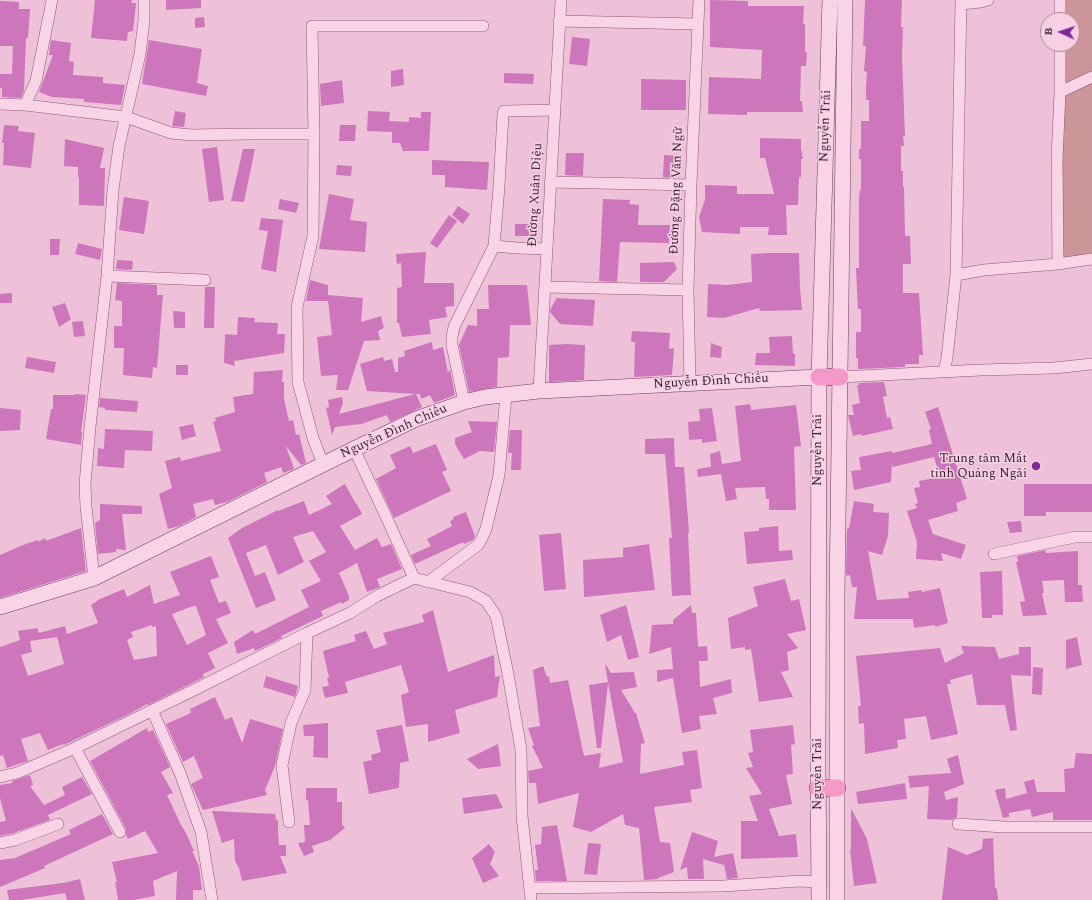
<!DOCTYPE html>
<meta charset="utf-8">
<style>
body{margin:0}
#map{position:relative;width:1092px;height:900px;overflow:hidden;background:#eec1d8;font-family:Spectral,serif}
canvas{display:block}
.north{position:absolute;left:1040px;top:12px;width:40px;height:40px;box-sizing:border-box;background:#f6d0e3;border:1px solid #aa889b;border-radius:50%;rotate:273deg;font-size:11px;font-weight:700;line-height:16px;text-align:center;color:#371d30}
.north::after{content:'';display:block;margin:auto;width:14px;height:18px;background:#7e2798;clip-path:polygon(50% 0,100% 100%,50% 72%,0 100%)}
</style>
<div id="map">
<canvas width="1092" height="900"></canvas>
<div class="north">B</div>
</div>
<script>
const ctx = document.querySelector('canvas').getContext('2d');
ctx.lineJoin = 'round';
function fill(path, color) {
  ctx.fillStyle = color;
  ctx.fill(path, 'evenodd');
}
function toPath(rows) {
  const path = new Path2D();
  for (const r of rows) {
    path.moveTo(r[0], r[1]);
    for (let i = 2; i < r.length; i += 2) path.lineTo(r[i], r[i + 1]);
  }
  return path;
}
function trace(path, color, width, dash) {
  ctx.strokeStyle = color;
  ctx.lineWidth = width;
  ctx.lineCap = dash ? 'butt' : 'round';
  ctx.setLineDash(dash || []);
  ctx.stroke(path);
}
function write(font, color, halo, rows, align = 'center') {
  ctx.font = font + ' Spectral,serif';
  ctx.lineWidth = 3;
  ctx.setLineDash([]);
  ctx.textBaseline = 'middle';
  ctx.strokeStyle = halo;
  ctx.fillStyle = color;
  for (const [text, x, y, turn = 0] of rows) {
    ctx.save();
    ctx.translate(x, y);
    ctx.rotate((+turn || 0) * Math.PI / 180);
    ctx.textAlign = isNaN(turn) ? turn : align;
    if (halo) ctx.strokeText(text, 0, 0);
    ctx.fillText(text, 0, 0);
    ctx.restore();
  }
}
fill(toPath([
 [1064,0,1092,0,1092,265,1058,264,1064,44,1072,44,1072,20,1065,20]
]), '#cc959a');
fill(toPath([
 [95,0,132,0,131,3,136,3,133,31,128,32,127,41,91,38],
 [166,0,201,0,201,8,166,10],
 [710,0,748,1,748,6,804,6,803,24,805,24,805,52,807,52,806,66,801,66,800,101,802,101,803,112,747,112,747,115,708,114,709,77,761,79,762,50,710,47],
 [865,0,902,0,901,27,903,27,902,56,905,136,903,136,904,146,901,146,901,171,903,171,903,187,904,187,905,236,910,236,911,264,903,264,903,293,919,293,923,355,919,355,919,364,905,364,905,367,858,369,858,358,856,358,856,332,861,332,861,309,858,309,856,268,859,268,859,198,860,190,861,190,861,159,859,159,859,149,861,149,861,121,869,121,869,100,866,100,866,86,867,72,864,71,866,46,863,46],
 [0,1,19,2,19,9,30,9,28,38,26,38,24,90,21,98,2,97,2,88,0,88,0,74,12,74,13,46,0,46],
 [204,17,205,27,195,28,195,18],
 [572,37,590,39,587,66,569,64],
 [51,40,71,43,69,61,74,62,73,75,103,77,103,83,125,85,121,105,84,102,84,99,52,97,39,92,53,55,49,55],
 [149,40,202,49,197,83,208,86,206,96,142,84],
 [403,69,404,85,391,87,391,71],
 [504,73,534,74,533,84,504,83],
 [641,79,686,80,686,110,641,110],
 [342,80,344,103,321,106,320,84],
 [175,111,186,113,184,127,172,126],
 [368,111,390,112,389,121,409,122,409,117,421,118,421,112,431,112,429,151,403,151,400,143,392,143,392,132,367,131],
 [4,125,19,126,18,131,35,133,31,168,3,165,4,143,2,143],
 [340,125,356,125,355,141,339,141],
 [760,138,801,139,801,149,803,159,801,159,801,177,799,177,798,205,786,205,787,235,768,235,769,227,740,227,740,234,702,232,699,217,705,200,705,185,737,186,737,194,774,194,765,158,760,158],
 [65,139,104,148,100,168,105,168,104,206,79,205,79,177,78,177,78,167,64,166],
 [217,147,224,200,209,202,202,149],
 [243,149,255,149,244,202,231,201],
 [566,153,584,153,583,176,565,175],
 [664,155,679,156,671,178,663,177],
 [432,160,489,162,487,190,445,187,445,175,432,175],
 [337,165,352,166,351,176,336,175],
 [329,194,354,199,350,220,367,222,365,252,319,249],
 [124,197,149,201,144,234,119,230],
 [280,199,299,203,296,213,278,209],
 [603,199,630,200,629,204,639,205,638,225,670,225,669,243,620,242,617,282,599,281],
 [458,206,470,214,463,224,452,215],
 [449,215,457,221,437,248,430,243],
 [261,218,283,220,276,272,261,269,268,231,259,230],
 [515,224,529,224,529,236,515,236],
 [50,239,60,239,59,255,50,255],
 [78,243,102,249,100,260,75,254],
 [426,252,424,283,454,283,454,306,445,307,447,317,429,320,431,334,402,337,399,323,397,323,397,288,402,287,401,263,397,264,396,254],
 [768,253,799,253,800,288,802,310,760,311,759,308,724,318,707,317,708,284,727,285,752,282,751,254],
 [117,260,133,261,132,270,116,269],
 [674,262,677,269,664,282,640,282,640,263],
 [310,280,328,285,328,295,363,298,361,322,381,316,384,328,378,331,380,340,364,341,348,390,336,390,338,375,321,376,317,337,332,335,328,301,306,301],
 [117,283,157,285,157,295,163,295,157,368,153,367,152,378,123,375,124,348,114,348,114,326,122,326,122,301,115,300],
 [488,285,527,285,531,325,510,325,509,357,498,358,497,387,469,392,459,345,468,325,477,326,477,309,489,309],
 [205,287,215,287,214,328,204,328],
 [12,293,12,303,0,303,0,294],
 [557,298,595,300,593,326,560,324,550,312,551,308],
 [65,303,71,319,59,327,52,307],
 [173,311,185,312,185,328,174,328],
 [238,317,255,318,254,322,278,323,277,334,285,334,284,353,234,361,235,366,224,363,225,334,237,335],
 [83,321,85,336,74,337,72,322],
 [632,331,670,333,669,349,674,348,672,375,634,377,635,342,631,342],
 [792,336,793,354,795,354,795,366,755,365,756,353,770,353,769,337],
 [432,342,433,350,443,347,448,373,450,369,455,395,434,403,430,395,421,399,420,394,416,394,422,407,390,422,387,415,361,424,335,427,332,435,326,408,329,407,328,400,342,397,343,403,339,414,415,394,367,391,360,364,383,357,384,361,392,359,395,372,398,372,398,358,405,356,404,351],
 [711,343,722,347,721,358,710,357],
 [567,344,585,345,584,380,549,382,549,345],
 [27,357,56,362,54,373,25,368],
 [176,365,188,365,188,375,176,375],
 [283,370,282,382,284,382,284,399,289,421,293,420,296,435,299,434,306,463,301,465,286,446,294,469,283,473,281,467,264,473,267,482,227,502,215,505,213,499,193,504,196,517,179,526,168,529,159,494,172,488,165,461,180,457,181,461,221,451,213,422,216,421,215,418,235,412,233,397,253,394,254,372],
 [884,382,887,396,883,397,887,418,890,417,893,429,861,436,861,434,853,436,848,415,854,415,852,405,860,403,857,385,859,385,859,383],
 [75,394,86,395,81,432,82,433,81,445,46,439,51,409,53,409,53,395,75,395],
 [100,398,138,401,137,412,105,410,105,408,99,407],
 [750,404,751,410,796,405,801,446,794,447,796,510,769,510,769,499,766,499,765,487,735,488,737,499,726,501,721,474,698,477,697,469,711,467,710,454,720,451,722,464,741,461,735,406],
 [938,407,967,499,956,503,958,511,928,520,933,534,966,545,961,559,941,553,943,561,916,559,917,542,907,511,917,508,915,504,918,503,914,488,920,487,919,481,940,477,934,457,893,467,892,463,891,482,854,490,851,471,861,470,859,457,892,451,892,453,932,444,929,430,931,429,925,412],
 [0,408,21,410,20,430,0,431],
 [712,408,717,441,702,443,702,439,689,440,688,422,700,421,699,409],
 [468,421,497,422,494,452,480,451,464,459,455,444,455,438,472,432],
 [193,424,196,436,182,440,179,427],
 [105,429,153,431,152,451,125,450,124,468,97,466,98,448,104,449],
 [510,430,522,430,521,470,511,470,512,453,508,453],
 [674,438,675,467,684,467,689,532,688,533,691,595,672,596,669,538,672,538,665,454,645,454,645,439],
 [436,444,447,470,442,472,451,491,394,518,376,479,396,468,390,455,410,446,413,453],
 [345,484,356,504,357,504,362,514,340,526,355,550,377,538,382,547,391,544,402,569,377,579,380,587,367,592,357,563,339,573,349,596,349,600,342,604,341,602,321,611,323,616,281,636,282,638,255,651,254,648,237,654,234,642,253,630,255,634,309,607,301,590,321,581,309,561,326,552,313,531,293,537,304,562,278,575,266,545,246,553,255,576,265,572,276,600,256,608,228,538,242,528,278,510,278,511,304,501,309,515,332,504,326,496],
 [1024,484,1092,484,1092,512,1046,512,1046,516,1024,516],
 [854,501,874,504,873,512,889,513,888,536,882,555,868,551,877,600,909,598,908,592,921,590,922,592,940,588,948,623,935,627,935,625,914,628,913,619,854,619,857,587,852,587,850,575,847,576,846,573,847,529,849,528],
 [100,504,142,506,142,514,122,514,126,550,116,549,116,552,98,554,95,523,100,520],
 [466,512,475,536,473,540,464,544,463,542,415,564,411,555,431,546,427,539,452,526,450,521,454,519,453,517],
 [1021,521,1022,532,1010,533,1007,522],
 [778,526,779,551,792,550,793,560,747,564,744,532,759,531,759,528],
 [81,528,86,571,0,598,0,555,23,545,38,540,38,542,45,538,46,541],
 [561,533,566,589,544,591,539,535],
 [649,544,655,590,584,597,583,560,623,557,623,548],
 [1045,550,1046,553,1078,551,1078,585,1082,585,1083,602,1065,602,1064,580,1042,581,1044,593,1042,593,1044,603,1047,615,1023,616,1020,602,1025,601,1016,562,1018,562,1017,556],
 [211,556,219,577,210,580,219,603,226,601,231,613,216,619,228,643,208,653,215,668,203,674,204,677,148,705,147,704,131,713,64,745,63,744,48,750,40,733,21,739,28,761,7,768,3,755,0,756,0,647,20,640,18,631,37,628,39,633,65,626,67,634,98,623,91,605,100,599,124,589,127,597,150,585,154,604,180,595,170,572],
 [193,606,196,606,206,635,187,645,172,614],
 [152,625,152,627,156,626,157,656,134,660,127,640,133,637,131,632],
 [57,637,64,664,28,676,21,655,32,652,30,641],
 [1002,571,1003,615,992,615,992,618,982,618,980,572],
 [785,579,791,601,799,599,806,630,787,634,798,648,787,652,789,670,781,672,793,697,759,702,751,649,745,650,745,647,731,649,728,618,758,606,753,587],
 [626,605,639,657,628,660,621,635,607,642,600,615],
 [691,605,692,613,696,613,698,647,707,646,708,661,699,661,700,687,731,679,732,693,713,698,717,714,699,716,701,729,682,733,673,678,657,682,657,670,673,669,671,647,649,654,652,625,673,624,673,620],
 [433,610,448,672,494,655,495,677,500,676,497,697,455,710,460,733,428,742,428,724,406,727,401,695,409,692,401,665,345,682,348,693,325,698,322,687,329,686,327,678,329,677,323,651,356,641,354,635,366,631,374,649,387,644,383,633,424,622,422,615],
 [1077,637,1082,665,1066,669,1066,640],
 [961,646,995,647,999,659,1019,654,1019,647,1031,647,1031,676,1011,675,1017,730,1010,731,1005,705,977,705,972,674,950,680,951,684,947,684,958,734,931,740,926,716,904,719,906,739,897,740,898,748,865,754,864,723,859,724,858,706,861,706,856,656,940,648,945,663,964,653],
 [605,665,606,665,611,673,634,672,637,687,621,690,635,713,636,713,645,743,641,744,640,774,684,765,682,752,697,750,702,788,690,790,692,802,654,807,660,842,670,843,674,872,658,878,658,879,644,880,639,828,625,825,623,814,591,832,573,827,579,793,538,804,536,783,529,783,528,771,543,768,532,746,534,745,528,728,540,726,533,670,543,666,547,677,549,676,550,683,568,680,584,756,601,753,599,768,623,762,608,683,601,748,597,748,589,685,608,682],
 [1033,667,1043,668,1042,695,1032,694],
 [266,676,298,686,295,697,263,687],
 [215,697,225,720,232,717,242,743,250,719,283,729,275,766,265,790,267,795,203,810,191,784,203,778,194,756,183,762,166,724,191,713,190,709],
 [328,723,328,758,313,757,314,736,304,736,303,725],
 [402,725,409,761,400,763,399,788,369,794,363,762,372,760,371,755,381,752,376,730],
 [793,725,795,744,791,745,793,774,786,775,792,804,769,809,779,836,796,834,798,857,741,859,741,821,758,821,749,796,762,794,746,768,753,767,748,753,753,752,750,730],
 [147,728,148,732,153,730,170,767,161,772,173,793,167,795,181,825,186,833,194,851,192,851,199,866,202,890,193,890,193,900,176,900,177,871,153,881,155,896,133,900,118,900,115,882,117,882,112,862,158,853,145,831,128,839,126,835,126,829,90,761],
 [498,744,501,766,478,769,467,759],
 [1076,753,1092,754,1092,820,1053,820,1053,812,1032,817,1030,809,1009,813,1009,817,1003,818,995,790,1005,788,1006,799,1027,793,1024,782,1034,779,1037,792,1065,792,1064,769,1074,768],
 [958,755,964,784,944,792,946,800,958,797,957,817,952,820,927,819,929,786,910,788,908,776,951,773,947,759],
 [30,775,33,785,30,786,44,805,65,795,62,787,82,777,92,794,48,815,50,820,14,833,0,836,0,822,6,821,0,798,0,785,12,783,12,781],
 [905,783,907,799,858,804,856,792],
 [306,788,337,788,337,802,342,802,342,824,345,828,330,840,312,846,314,852,304,856,298,843,305,842,304,825,310,825,308,800,306,800],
 [496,794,503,808,464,814,462,798],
 [851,808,867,839,877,883,854,886,850,849,851,849],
 [212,811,275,814,276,820,278,820,278,832,279,845,286,845,286,856,280,856,287,873,242,881,239,868,235,861,234,839,222,843],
 [102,814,113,834,44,866,45,868,0,887,0,860,15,858,71,834,69,830],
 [557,825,567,881,536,881,535,870,538,870,535,845,541,844,542,827],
 [692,832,718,841,714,857,733,853,738,878,727,879,724,865,703,859,704,879,688,879,687,867,680,870],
 [993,838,995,888,997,889,998,900,942,900,948,847,967,855,982,849,983,839],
 [588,843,601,844,597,875,584,874],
 [489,844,495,852,490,864,499,876,483,883,472,858],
 [80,879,85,900,67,900,65,893,22,900,9,900,7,890,63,883]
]), '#cd76bc');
const street = toPath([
 [961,4,981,2,988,0],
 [1060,20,1060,0],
 [559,21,698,24],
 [1060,92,1092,77],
 [0,104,25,105,126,117,171,133,192,135,249,134,314,134],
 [25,105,36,81,52,0],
 [550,182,691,185],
 [494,246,517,248,547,249],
 [1058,264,1057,159,1060,92,1060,44],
 [956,275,984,270,1058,264,1092,259],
 [107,276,205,280],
 [545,287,688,290],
 [944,372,947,358,956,275,961,0],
 [840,377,981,370,1054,368,1092,364],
 [690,383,688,290,691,185,699,0],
 [539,391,561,0],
 [464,402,452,345,452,337,454,327,494,246,499,187,503,114,504,111,507,111,554,110],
 [354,449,383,510,414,578],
 [323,464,313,438,298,382,297,307,313,236,314,134,312,26,483,26],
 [994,554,1075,537,1092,537],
 [94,578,86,507,85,484,90,427,107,276,113,190,119,146,140,54,144,20,144,0],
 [428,582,478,545,482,538,486,529,499,475,506,395],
 [152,710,180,773,201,832,212,900],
 [75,748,120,832],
 [0,777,17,773,75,748,196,689,307,633,350,613,377,596,414,578,470,592,486,601,496,616,508,674,521,750,522,816,531,900],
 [289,822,282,765,291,723,305,690,307,633],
 [958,824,1004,827,1092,827],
 [0,843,15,840,58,824],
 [530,888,723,886,800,881,819,882]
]);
const secondary = toPath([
 [0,607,94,578,354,449,416,419,464,402,485,397,539,391,819,377],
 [819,900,818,761,819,377,830,0],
 [837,900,837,596,845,0]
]);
const primary = toPath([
 [819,377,840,377],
 [818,788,837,788]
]);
trace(street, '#885879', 12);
trace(secondary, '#6a3c5d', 16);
trace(primary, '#552d4b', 18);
trace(street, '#f9d4e7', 11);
trace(secondary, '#f9d4e7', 15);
trace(primary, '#f398c8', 17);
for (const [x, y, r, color] of [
 [1036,466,5,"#7e2798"]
]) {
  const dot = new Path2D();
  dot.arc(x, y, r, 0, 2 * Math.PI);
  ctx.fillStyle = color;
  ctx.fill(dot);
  trace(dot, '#f6d0e3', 1.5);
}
write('13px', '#371d30', '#f6d0e3', [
 ["Nguyễn Trãi",826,126,-88],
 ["Đường Đặng Văn Ngữ",677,191,-88],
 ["Đường Xuân Diệu",536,195,-87],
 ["Nguyễn Đình Chiểu",711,382,-3],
 ["Nguyễn Đình Chiểu",394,432,-24],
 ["Nguyễn Trãi",818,450,-90],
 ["Nguyễn Trãi",818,774,-90]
]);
write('13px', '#371d30', '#f6d0e3', [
 ["Trung tâm Mắt",1027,459],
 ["tỉnh Quảng Ngãi",1027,474]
], 'right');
</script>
